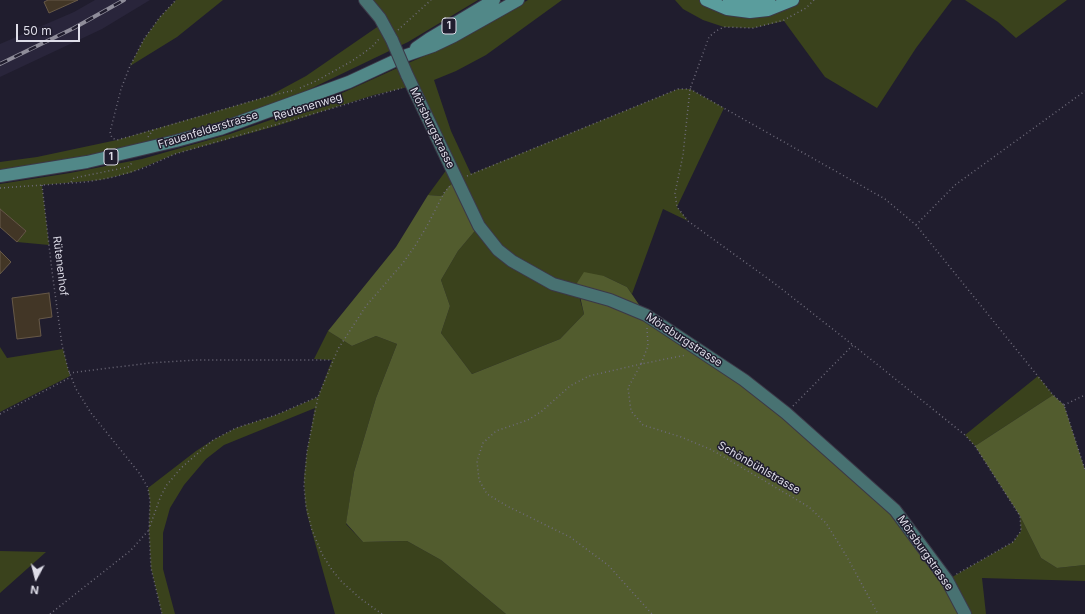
<!DOCTYPE html>
<meta charset="utf-8">
<style>
body{margin:0}
#map{position:relative;width:1085px;height:614px;overflow:hidden;background:#201d2e;font-family:Inter,sans-serif}
canvas{display:block}
.north{position:absolute;left:16px;top:558px;width:40px;height:40px;-webkit-text-stroke:3px #201d2e;paint-order:stroke;rotate:187deg;font-size:11px;font-weight:700;line-height:16px;text-align:center;color:#dedde8}
.north::after{content:'';display:block;margin:auto;width:14px;height:18px;background:#dedde8;clip-path:polygon(50% 0,100% 100%,50% 72%,0 100%)}
.scale{position:absolute;left:16px;top:24px;width:64px;height:18px;box-sizing:border-box;border:2px solid #dedde8;border-top:0;padding-left:5px;font-size:12px;line-height:14px;white-space:nowrap;color:#dedde8;-webkit-text-stroke:3px #201d2e;paint-order:stroke}
</style>
<div id="map">
<canvas width="1085" height="614"></canvas>
<div class="north">N</div>
<div class="scale">50 m</div>
</div>
<script>
const ctx = document.querySelector('canvas').getContext('2d');
ctx.lineJoin = 'round';
function fill(path, color) {
  ctx.fillStyle = color;
  ctx.fill(path, 'evenodd');
}
function toPath(rows) {
  const path = new Path2D();
  for (const r of rows) {
    path.moveTo(r[0], r[1]);
    for (let i = 2; i < r.length; i += 2) path.lineTo(r[i], r[i + 1]);
  }
  return path;
}
function trace(path, color, width, dash) {
  ctx.strokeStyle = color;
  ctx.lineWidth = width;
  ctx.lineCap = dash ? 'butt' : 'round';
  ctx.setLineDash(dash || []);
  ctx.stroke(path);
}
function write(font, color, halo, rows, align = 'center') {
  ctx.font = font + ' Inter,sans-serif';
  ctx.lineWidth = 3;
  ctx.setLineDash([]);
  ctx.textBaseline = 'middle';
  ctx.strokeStyle = halo;
  ctx.fillStyle = color;
  for (const [text, x, y, turn = 0] of rows) {
    ctx.save();
    ctx.translate(x, y);
    ctx.rotate((+turn || 0) * Math.PI / 180);
    ctx.textAlign = isNaN(turn) ? turn : align;
    if (halo) ctx.strokeText(text, 0, 0);
    ctx.fillText(text, 0, 0);
    ctx.restore();
  }
}
fill(toPath([
 [95,0,150,0,102,29,0,77,0,44,74,12]
]), '#29253b');
fill(toPath([
 [176,0,223,0,177,37,130,66,144,39,160,17],
 [365,0,478,0,408,42,306,91,237,117,164,138,105,152,46,163,0,170,0,162,37,157,117,140,269,96,306,76,383,23],
 [528,0,562,0,486,55,456,71,434,80,451,131,471,174,678,89,690,89,724,108,677,207,688,221,663,209,632,294,627,287,604,276,578,292,584,314,560,339,472,374,441,333,450,306,441,280,458,251,479,226,457,180,448,187,442,196,428,195,450,165,412,86,374,95,276,126,175,154,130,173,100,180,42,185,49,245,17,242,26,231,1,210,0,211,0,184,70,173,142,159,230,134,282,116,340,94,424,56,498,18],
 [675,0,952,0,916,48,877,108,825,77,784,21,753,28,724,27,703,20,683,9],
 [965,0,1067,0,1016,38,998,22],
 [328,331,352,346,376,336,397,344,376,398,354,472,346,524,363,542,407,541,441,560,506,614,335,614,307,514,305,500,304,478,307,451,315,408,224,445,206,459,184,485,170,508,163,533,163,569,175,614,162,614,151,568,149,530,150,501,148,488,196,451,213,440,236,428,276,415,318,397,332,360,314,359],
 [0,347,7,358,63,349,70,376,0,412],
 [1038,376,1053,395,975,446,965,435],
 [1020,516,1041,558,1057,568,1085,565,1085,581,982,578,986,614,965,614,947,580,1013,542,1021,531],
 [0,551,46,552,0,593]
]), '#3a421c');
fill(toPath([
 [457,180,479,226,458,251,441,280,450,306,441,333,472,374,560,339,584,314,577,283,584,272,604,276,627,287,646,315,702,351,895,510,965,614,506,614,441,560,407,541,363,542,346,523,354,472,376,398,397,344,376,336,352,346,328,331,396,247,428,195,442,196,448,187],
 [1053,395,1064,405,1085,470,1085,565,1057,568,1041,558,1020,516,975,446]
]), '#525c2e');
const building = toPath([
 [48,0,78,0,49,13,44,2,48,0],
 [0,209,26,231,17,242,0,227,0,209],
 [0,251,11,262,0,274,0,251],
 [49,293,52,317,39,319,41,336,17,339,12,298,49,293]
]);
fill(building, '#423626');
trace(building, '#675948', 1);
const secondary = toPath([
 [365,0,380,18,392,40],
 [407,75,479,226,498,250,512,261,553,284,610,300,646,315,744,380,786,413,895,510,947,580,965,614]
]);
const primary = toPath([
 [416,48,429,39,494,0],
 [0,176,87,162,176,141,220,129,349,82,407,55,433,46,454,36,518,0]
]);
const highway = toPath([
 [706,0,727,9,750,12,768,10,793,0],
 [729,0,748,3,769,0]
]);
trace(secondary, '#3b3848', 14);
trace(primary, '#3b3848', 14);
trace(highway, '#3b3848', 14);
trace(toPath([
 [814,0,806,8,784,20,753,28,724,27,716,31,709,37,690,89,683,155,675,193,677,207,688,221,774,283,853,345],
 [398,30,431,0],
 [300,88,316,81,352,61,372,47,379,39],
 [153,130,117,140,112,138,110,132,121,89,130,66,144,39,160,17,176,0],
 [148,137,153,130,269,96,295,90],
 [467,176,678,89,690,89,885,199,916,225,1053,395,1064,405,1085,470],
 [71,182,74,178,128,167,132,163],
 [42,185,52,271,62,345,68,369,76,389,91,413,140,474,148,488,150,501,149,530,151,568,162,614],
 [0,188,86,182,114,177,144,168,175,154,402,88],
 [916,225,955,185,1085,91],
 [647,328,648,346,641,364,686,355],
 [641,364,589,376,570,386,542,411,528,420,496,431,483,443,477,461,479,480,487,494,507,506,570,537,608,565,652,614],
 [641,364,628,388,631,411,643,425,681,437,712,450,809,507,826,523,847,557,878,614],
 [69,373,150,363,196,360,332,360],
 [1064,405,1085,395],
 [793,406,853,345,965,435,975,446,1020,516,1021,531,1013,542,955,575],
 [0,414,71,377],
 [150,526,160,498,166,486,181,468,213,440,236,428,276,415,317,397],
 [50,614,130,551,149,530],
 [382,614,361,599,342,582,332,570,322,554,312,530,306,506,304,486,307,451,318,397,338,349,366,306,403,263,415,246,427,226,444,193,450,186]
]), '#6f6c7b', 1.5, [1, 3]);
trace(secondary, '#487272', 12);
trace(primary, '#518888', 12);
trace(highway, '#5a9d9d', 12);
const rail = toPath([
 [0,64,74,28,124,0]
]);
trace(rail, '#8f8d9a', 4);
trace(rail, '#201d2e', 2.5, [8]);
const secondaryBridge = toPath([
 [392,40,407,75]
]);
trace(secondaryBridge, '#3b3848', 14, []);
trace(secondaryBridge, '#487272', 12);
for (const [x, y, w] of [
 [449,26,14],
 [111,157,14]
]) {
  const box = new Path2D();
  box.roundRect(x - w / 2, y - 8, w, 16, 3);
  ctx.fillStyle = '#201d2e';
  ctx.fill(box);
  trace(box, '#dedde8', 1);
}
write('bold 10px', '#dedde8', null, [
 ["1",449,26],
 ["1",111,157]
]);
write('11px', '#dedde8', '#201d2e', [
 ["Reutenenweg",308,107,-17],
 ["Mörsburgstrasse",432,128,64],
 ["Frauenfelderstrasse",208,130,-17],
 ["Rütenenhof",60,266,83],
 ["Mörsburgstrasse",684,340,33],
 ["Schönbühlstrasse",759,468,30],
 ["Mörsburgstrasse",925,553,55]
]);
</script>
